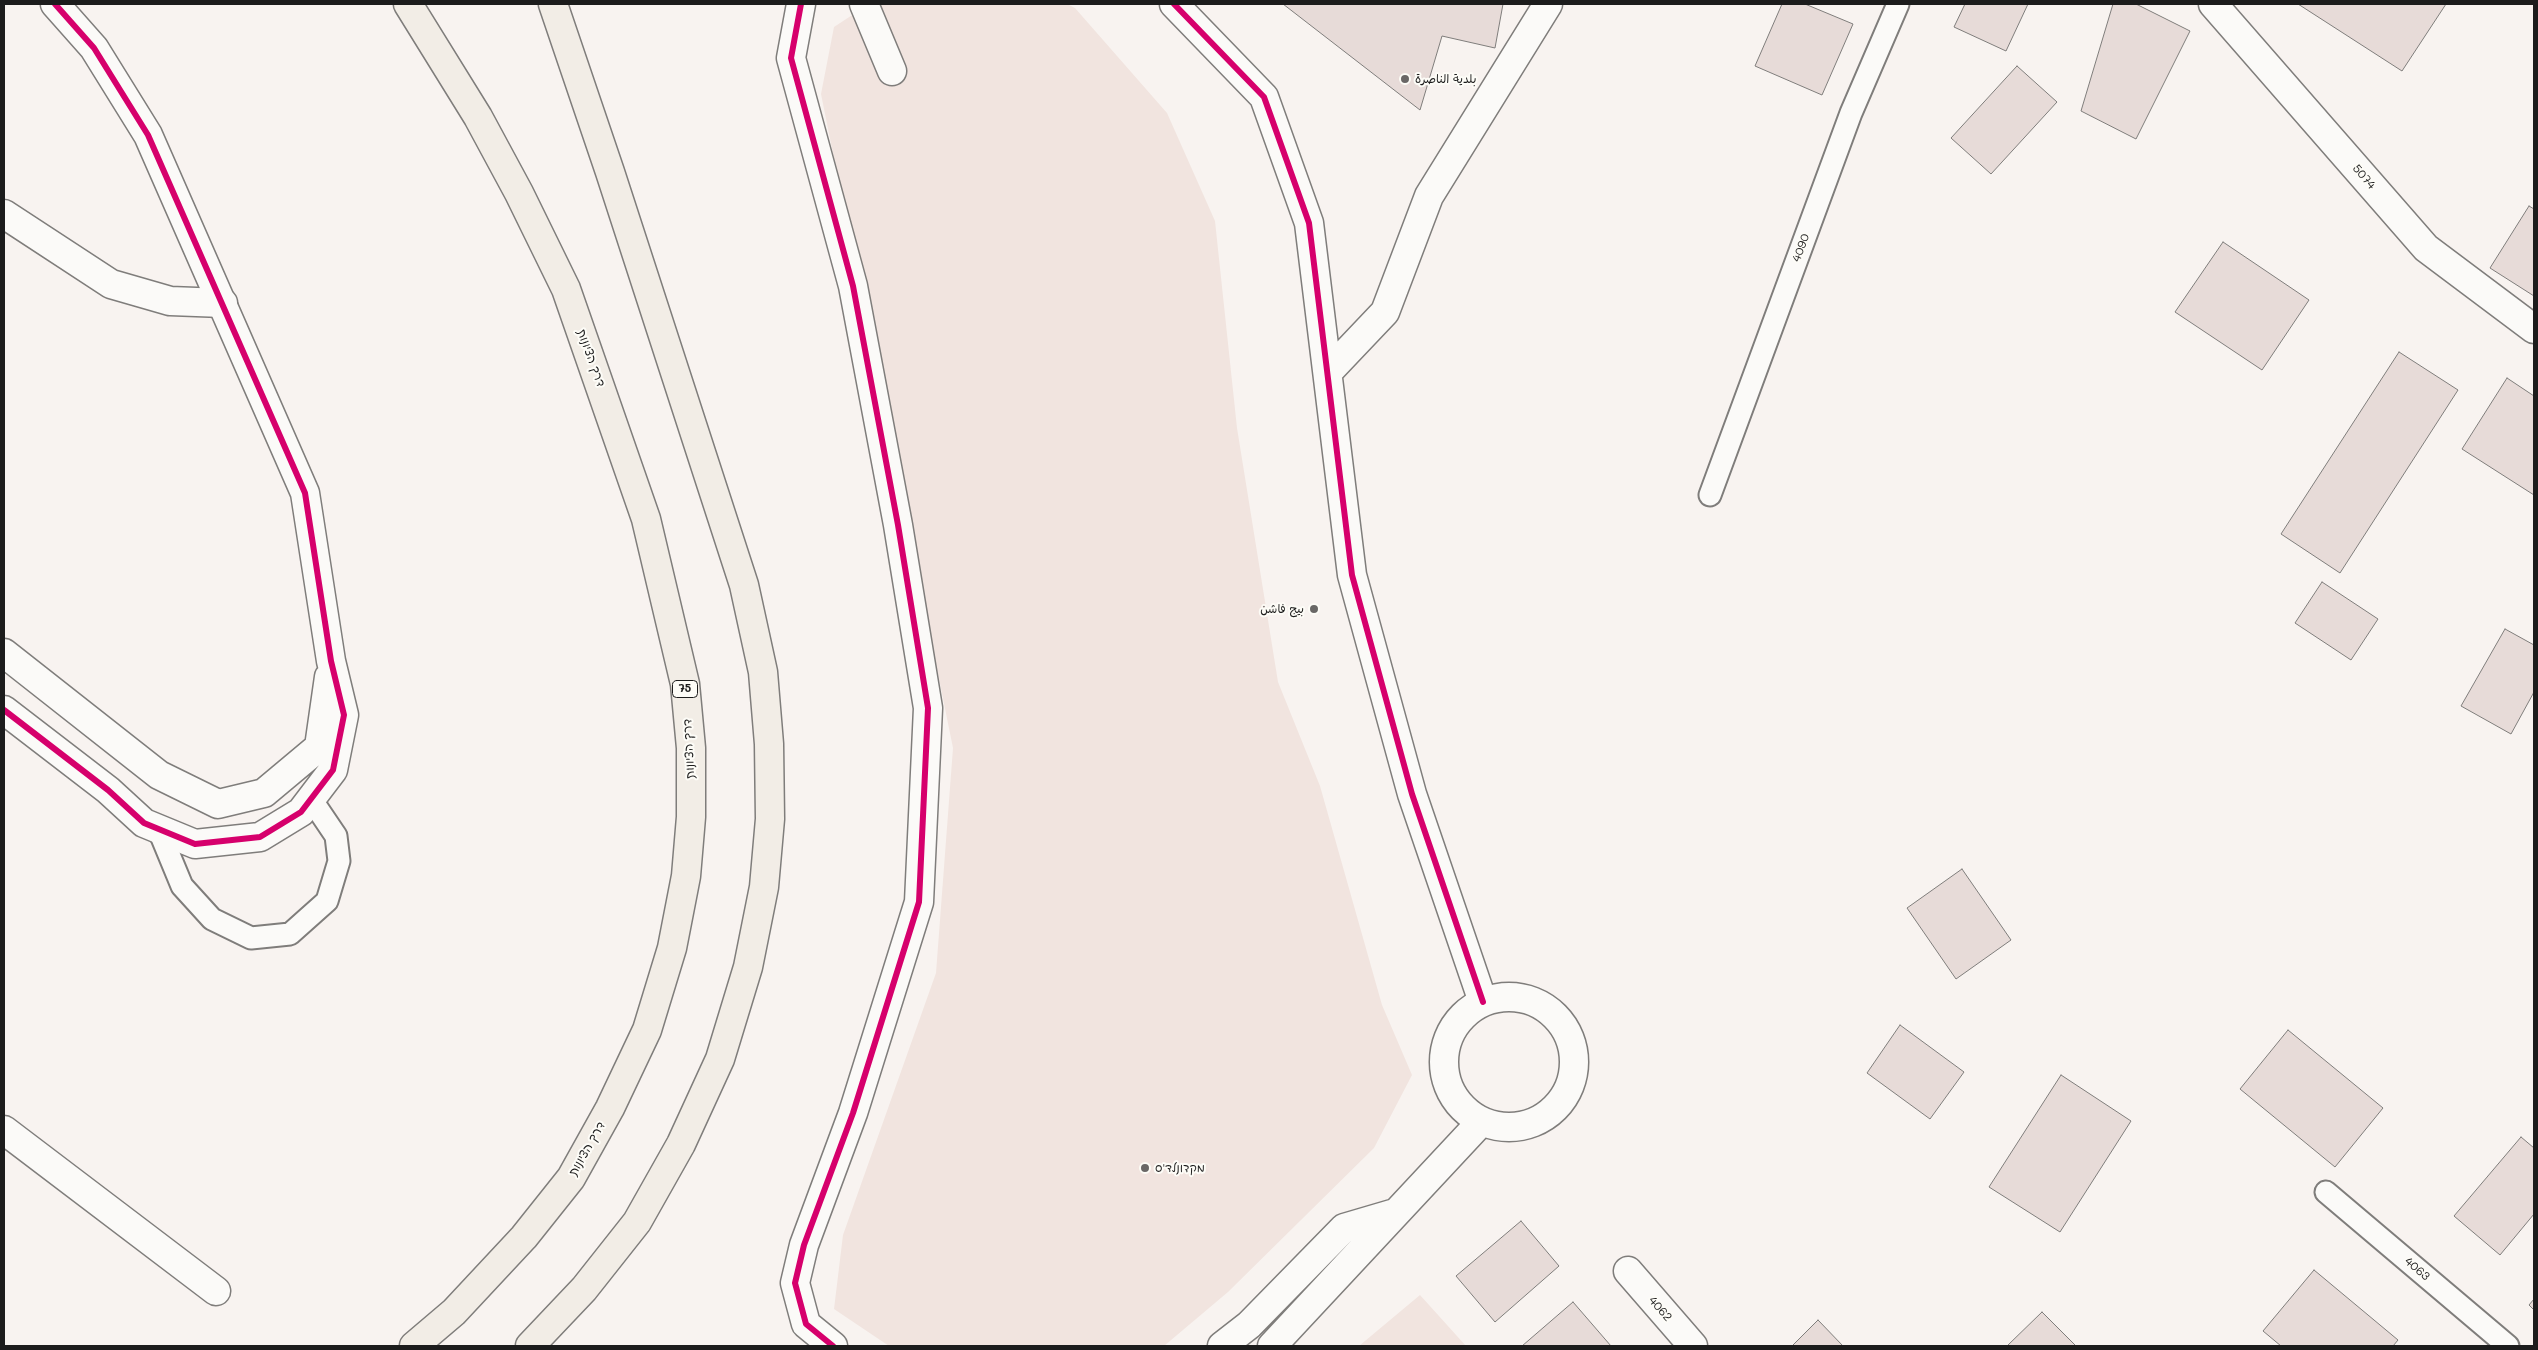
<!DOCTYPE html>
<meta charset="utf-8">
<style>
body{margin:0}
#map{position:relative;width:2538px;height:1350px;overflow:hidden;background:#f8f3f0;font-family:Mali,sans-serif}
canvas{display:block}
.frame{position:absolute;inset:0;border:5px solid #1c1c1c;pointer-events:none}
</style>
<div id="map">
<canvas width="2538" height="1350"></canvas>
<div class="frame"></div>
</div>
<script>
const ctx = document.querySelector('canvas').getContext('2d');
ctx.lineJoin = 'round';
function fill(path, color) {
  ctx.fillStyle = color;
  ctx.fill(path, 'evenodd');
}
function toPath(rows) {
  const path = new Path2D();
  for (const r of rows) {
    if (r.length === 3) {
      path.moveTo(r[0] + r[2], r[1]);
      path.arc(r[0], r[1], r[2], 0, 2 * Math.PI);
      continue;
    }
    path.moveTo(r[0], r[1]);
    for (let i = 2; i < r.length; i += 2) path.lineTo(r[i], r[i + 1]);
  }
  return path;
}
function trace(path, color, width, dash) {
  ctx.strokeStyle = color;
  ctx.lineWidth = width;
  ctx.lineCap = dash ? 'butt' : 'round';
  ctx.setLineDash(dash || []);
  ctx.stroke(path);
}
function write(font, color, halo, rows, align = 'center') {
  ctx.font = font + ' Mali,"Playpen Sans Arabic","Playpen Sans Hebrew",sans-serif';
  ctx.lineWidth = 4;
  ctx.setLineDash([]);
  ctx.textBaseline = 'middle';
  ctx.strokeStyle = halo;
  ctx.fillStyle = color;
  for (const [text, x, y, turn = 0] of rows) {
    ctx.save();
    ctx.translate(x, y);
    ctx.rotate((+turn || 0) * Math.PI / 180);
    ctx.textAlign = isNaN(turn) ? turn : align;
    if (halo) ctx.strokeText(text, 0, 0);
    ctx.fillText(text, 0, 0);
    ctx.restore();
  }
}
fill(toPath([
 [869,4,1067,4,1075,8,1167,113,1215,221,1237,428,1278,682,1320,786,1382,1005,1412,1075,1374,1148,1228,1292,1164,1346,889,1346,834,1309,843,1235,936,973,953,748,821,94,834,27],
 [1420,1295,1466,1346,1359,1346]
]), '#f1e4df');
const building = toPath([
 [1283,4,1503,4,1495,48,1442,36,1420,110,1283,4],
 [1782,4,1805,4,1853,24,1822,95,1755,66,1782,4],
 [1965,4,2028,4,2006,51,1954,27,1965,4],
 [2113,4,2136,4,2190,31,2136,139,2081,111,2113,4],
 [2298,4,2446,4,2402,71,2298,4],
 [2017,66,2057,102,1991,174,1951,138,2017,66],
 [2529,206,2534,209,2534,296,2490,268,2529,206],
 [2223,242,2309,300,2262,370,2175,312,2223,242],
 [2399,352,2458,390,2340,573,2281,534,2399,352],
 [2507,378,2534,396,2534,495,2462,449,2507,378],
 [2322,582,2378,619,2351,660,2295,623,2322,582],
 [2505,629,2534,645,2534,692,2511,734,2461,706,2505,629],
 [1962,869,2011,940,1956,979,1907,908,1962,869],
 [1900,1025,1964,1072,1930,1119,1867,1073,1900,1025],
 [2288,1030,2383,1108,2335,1167,2240,1089,2288,1030],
 [2061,1075,2131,1121,2060,1232,1989,1187,2061,1075],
 [2521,1137,2534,1148,2534,1214,2500,1255,2454,1216,2521,1137],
 [1521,1221,1559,1266,1495,1322,1456,1276,1521,1221],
 [2314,1270,2398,1340,2393,1346,2281,1346,2263,1331,2314,1270],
 [2534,1299,2534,1310,2529,1305,2534,1299],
 [1573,1302,1611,1346,1522,1346,1573,1302],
 [2042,1312,2076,1346,2007,1346,2042,1312],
 [1818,1320,1843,1346,1792,1346,1818,1320]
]);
fill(building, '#e7dbd8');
trace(building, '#7f7d7b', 1);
const service = toPath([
 [1710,495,1851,113,1898,4],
 [158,828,182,886,212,919,251,938,290,934,327,901,339,861,336,836,311,799],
 [2326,1192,2508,1346]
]);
const minor = toPath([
 [801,4,791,58,853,286,898,525,928,708,919,902,853,1113,804,1245,795,1283,806,1324,833,1346],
 [864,4,892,71],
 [1174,4,1264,97,1309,223,1352,575,1412,794,1483,1002],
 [2213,4,2426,248,2534,329],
 [4,214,111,284,170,301,223,303],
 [1328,372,1385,312,1429,196,1548,4],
 [1509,1062,65],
 [4,1130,216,1291],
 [1628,1271,1693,1346],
 [1222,1346,1249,1325,1344,1228,1395,1213],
 [1272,1346,1481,1122]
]);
const tertiary = toPath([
 [4,653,159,775,218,804,264,793,319,747,329,677],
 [4,710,108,790,144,823,195,844,260,837,301,812,333,770,344,715,331,661,305,493,148,135,94,48,55,4]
]);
const trunk = toPath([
 [408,4,478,117,519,193,566,289,646,519,685,684,691,748,691,817,686,876,672,948,647,1030,610,1108,571,1178,524,1237,454,1312,414,1346],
 [530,1346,584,1289,637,1222,681,1144,720,1059,748,967,764,887,770,819,769,744,763,672,744,585,610,172,553,4]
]);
trace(service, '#7f7d7b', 25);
trace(minor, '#7f7d7b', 31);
trace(tertiary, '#7f7d7b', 31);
trace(trunk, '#7f7d7b', 31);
trace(service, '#fbfaf8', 21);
trace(minor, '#fbfaf8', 28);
trace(tertiary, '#fbfaf8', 28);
trace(trunk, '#f2ede6', 28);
trace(toPath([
 [801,4,791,58,853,286,898,525,928,708,919,902,853,1113,804,1245,795,1283,806,1324,833,1346],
 [1174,4,1264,97,1309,223,1352,575,1412,794,1483,1002],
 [4,710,108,790,144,823,195,844,260,837,301,812,333,770,344,715,331,661,305,493,148,135,94,48,55,4]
]), '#d6006c', 6);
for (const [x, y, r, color] of [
 [1405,79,5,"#696766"],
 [1314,609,5,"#696766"],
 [1145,1168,5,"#696766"]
]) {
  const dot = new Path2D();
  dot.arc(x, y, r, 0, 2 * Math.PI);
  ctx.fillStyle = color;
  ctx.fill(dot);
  trace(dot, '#fdfcf7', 2);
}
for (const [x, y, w] of [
 [685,689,25]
]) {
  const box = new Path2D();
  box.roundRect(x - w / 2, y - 8.5, w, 17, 4);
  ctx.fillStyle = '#fdfcf7';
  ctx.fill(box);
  trace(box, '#1c1c1c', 1);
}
write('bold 11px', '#1c1c1c', null, [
 ["75",685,689]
]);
write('12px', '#1c1c1c', '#fdfcf7', [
 ["بلدية الناصرة",1415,79],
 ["بيج فاشن",1304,609,"right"],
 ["מקדונלד'ס",1155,1168]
], 'left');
write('12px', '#1c1c1c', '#fdfcf7', [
 ["5074",2364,177,49],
 ["4090",1801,248,-70],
 ["דרך הציונות",591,358,70],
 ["דרך הציונות",689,749,-93],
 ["דרך הציונות",587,1149,-60],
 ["4063",2417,1269,40],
 ["4062",1660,1309,49]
]);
</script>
